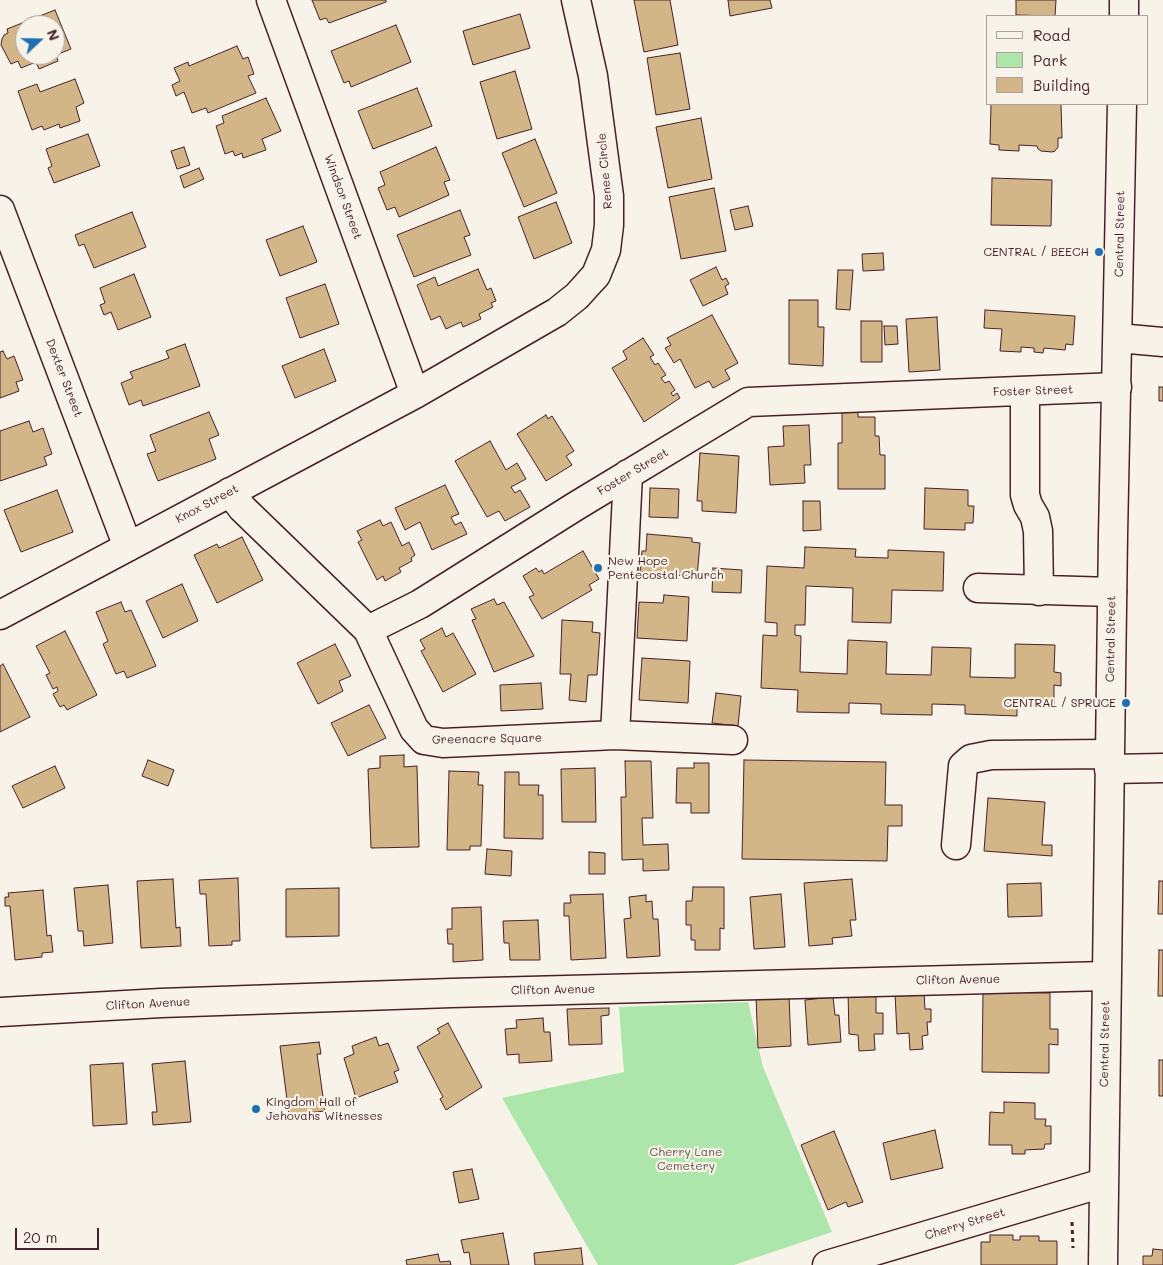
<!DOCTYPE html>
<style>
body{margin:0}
#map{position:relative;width:1163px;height:1265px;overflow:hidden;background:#f7f3e8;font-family:Mali,sans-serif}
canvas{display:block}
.legend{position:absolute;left:986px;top:15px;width:162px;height:90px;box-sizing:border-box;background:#f7f3e8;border:1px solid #b29e9c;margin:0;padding:6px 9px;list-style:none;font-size:15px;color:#4a1f2b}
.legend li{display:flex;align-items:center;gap:10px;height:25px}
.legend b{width:25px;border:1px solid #b29e9c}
.north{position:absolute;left:15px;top:15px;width:50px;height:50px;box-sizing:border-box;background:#f7f3e8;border:1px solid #b29e9c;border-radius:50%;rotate:69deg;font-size:14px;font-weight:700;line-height:20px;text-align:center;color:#4a1f2b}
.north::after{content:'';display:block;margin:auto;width:18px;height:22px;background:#1f6fb2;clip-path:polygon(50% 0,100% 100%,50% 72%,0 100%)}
.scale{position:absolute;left:15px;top:1228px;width:84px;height:22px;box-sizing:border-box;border:2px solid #4a1f2b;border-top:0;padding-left:6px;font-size:15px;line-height:18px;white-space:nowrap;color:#4a1f2b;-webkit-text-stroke:4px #f7f3e8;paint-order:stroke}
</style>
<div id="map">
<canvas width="1163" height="1265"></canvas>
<ul class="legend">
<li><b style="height:6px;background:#f7f3e8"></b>Road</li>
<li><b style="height:14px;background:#ace6ab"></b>Park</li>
<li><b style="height:14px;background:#d3b687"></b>Building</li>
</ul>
<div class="north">N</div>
<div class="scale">20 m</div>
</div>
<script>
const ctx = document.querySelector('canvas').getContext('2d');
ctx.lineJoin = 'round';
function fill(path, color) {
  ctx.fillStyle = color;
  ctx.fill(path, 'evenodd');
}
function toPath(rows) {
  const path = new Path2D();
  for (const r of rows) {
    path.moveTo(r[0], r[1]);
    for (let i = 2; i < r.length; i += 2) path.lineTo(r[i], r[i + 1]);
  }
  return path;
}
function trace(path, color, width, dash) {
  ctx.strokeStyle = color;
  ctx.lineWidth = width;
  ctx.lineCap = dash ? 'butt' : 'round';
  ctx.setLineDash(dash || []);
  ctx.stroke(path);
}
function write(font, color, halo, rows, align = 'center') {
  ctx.font = font + ' Mali,sans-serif';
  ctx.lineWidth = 4.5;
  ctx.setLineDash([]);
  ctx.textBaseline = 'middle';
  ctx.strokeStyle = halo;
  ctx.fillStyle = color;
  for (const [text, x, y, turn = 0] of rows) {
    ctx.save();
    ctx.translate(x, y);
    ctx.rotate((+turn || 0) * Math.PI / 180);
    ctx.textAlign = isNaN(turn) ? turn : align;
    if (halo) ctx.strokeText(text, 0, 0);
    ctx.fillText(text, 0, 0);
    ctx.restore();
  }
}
fill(toPath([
 [748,1002,763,1067,832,1232,734,1265,598,1265,502,1098,624,1072,619,1007]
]), '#ace6ab');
const building = toPath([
 [312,0,386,0,386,2,329,23,326,18,320,20,312,0],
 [634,0,670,0,678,45,644,52,634,0],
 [728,0,770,0,772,8,730,16,728,0],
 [1016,0,1056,0,1055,16,1016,15,1016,0],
 [55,10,71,49,56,55,58,61,39,69,36,62,21,68,18,61,11,64,1,45,2,39,4,35,8,33,7,29,55,10],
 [25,25,55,25,55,55,25,55,25,25],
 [520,14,530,48,473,65,463,31,520,14],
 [396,25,411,62,351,87,349,81,344,83,331,51,396,25],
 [237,46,243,59,248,57,254,74,248,76,256,93,208,113,206,108,192,113,184,92,176,96,172,85,180,81,174,68,188,62,189,66,237,46],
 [680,53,690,109,656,115,647,58,680,53],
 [515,71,532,129,497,139,480,82,515,71],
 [75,79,84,103,76,107,80,121,60,128,59,124,44,130,42,126,32,130,18,91,37,84,40,92,75,79],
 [417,88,432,126,373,149,358,111,417,88],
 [266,98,281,131,262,139,266,150,243,158,242,153,235,156,233,151,225,154,216,126,224,123,222,116,266,98],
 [991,104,1061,104,1062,138,1058,138,1058,147,1055,151,1052,152,1041,151,1038,149,1037,146,1019,145,1019,151,999,150,999,145,990,144,991,104],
 [701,118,712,179,668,188,656,127,701,118],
 [88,134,100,166,54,183,48,168,52,166,46,149,88,134],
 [535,139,557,193,524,207,502,153,535,139],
 [184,147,190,165,177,169,171,151,184,147],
 [436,147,450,180,444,182,449,195,399,217,395,207,387,210,378,188,385,185,380,172,436,147],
 [199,168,204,179,184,188,180,176,199,168],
 [992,178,1052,180,1051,226,991,225,992,178],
 [714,188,726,251,681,259,669,197,714,188],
 [556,202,572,243,534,259,518,217,556,202],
 [748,206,753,226,735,230,730,210,748,206],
 [460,210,470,235,464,237,471,255,414,277,397,235,460,210],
 [132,212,146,247,94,268,84,244,79,246,75,235,132,212],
 [303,226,317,262,280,276,266,240,303,226],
 [883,253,884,270,863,271,862,254,883,253],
 [716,267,722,280,726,278,729,284,725,286,728,294,703,306,690,280,716,267],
 [478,269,487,290,491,288,496,301,491,303,493,307,479,314,481,319,463,327,461,322,446,329,440,316,431,320,417,285,435,277,438,286,478,269],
 [838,270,853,270,850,310,836,309,838,270],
 [134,274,151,317,118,330,111,312,104,315,100,305,105,303,100,288,134,274],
 [325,284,339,324,300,338,286,298,325,284],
 [789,300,818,300,818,327,824,327,823,366,789,364,789,300],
 [985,310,1075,316,1073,345,1066,344,1065,350,1044,348,1043,353,1034,352,1034,348,1021,347,1021,352,1000,351,1002,329,984,328,985,310],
 [712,315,738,363,725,370,730,379,713,388,709,381,695,388,680,359,674,363,665,348,671,345,667,338,712,315],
 [937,317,940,370,909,372,906,319,937,317],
 [861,321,882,321,882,362,861,362,861,321],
 [884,326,897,326,898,344,885,345,884,326],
 [643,338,654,355,650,357,655,365,658,363,666,375,661,378,665,383,669,381,675,390,671,393,673,396,677,393,680,398,644,422,612,368,627,359,623,351,643,338],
 [185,344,200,386,143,406,141,400,129,405,121,383,133,378,130,372,169,358,166,351,185,344],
 [324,349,336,381,295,398,282,366,324,349],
 [3,351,7,359,14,356,23,380,16,382,19,391,0,398,0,352,3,351],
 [1159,387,1163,387,1163,401,1159,401,1159,387],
 [209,412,219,435,209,439,216,459,158,481,147,454,156,451,150,435,209,412],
 [842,412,858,412,858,417,875,417,875,436,879,436,880,455,885,455,885,489,838,489,838,443,842,443,842,412],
 [546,415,548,419,552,416,574,451,566,456,572,465,546,481,517,434,546,415],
 [29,421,33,432,43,428,52,454,44,457,47,465,0,481,0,431,29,421],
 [809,425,811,465,804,465,805,483,770,485,768,447,784,446,783,426,809,425],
 [490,441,506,470,517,463,526,479,511,487,515,493,520,490,530,507,505,521,499,511,487,517,455,461,490,441],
 [700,453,739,456,736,513,702,511,702,501,697,501,700,453],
 [445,485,459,514,451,517,455,525,461,522,467,534,432,550,420,522,405,530,395,508,445,485],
 [650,488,679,489,678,518,649,517,650,488],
 [925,488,968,490,968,506,974,506,973,523,965,523,965,530,924,529,925,488],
 [57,490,73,532,21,552,4,510,57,490],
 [803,501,820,501,821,530,803,531,803,501],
 [380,520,383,526,391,522,402,546,409,542,415,555,411,558,412,561,399,568,401,572,385,581,383,576,377,580,358,542,362,540,357,531,380,520],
 [647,534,692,538,692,542,700,543,697,577,640,572,642,551,646,551,647,534],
 [242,537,263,580,217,603,194,555,217,544,219,548,242,537],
 [805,547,856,549,855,557,888,558,888,550,944,552,943,591,892,590,891,623,852,622,853,588,806,586,805,625,795,625,795,635,801,636,800,672,847,674,848,640,887,642,886,674,931,675,932,647,971,648,970,677,1015,678,1015,644,1055,645,1054,672,1061,673,1061,686,1054,685,1054,707,1017,706,1017,716,965,714,965,705,932,704,932,715,881,714,881,704,849,703,849,713,797,712,798,690,761,688,763,635,777,636,777,623,765,622,767,566,804,568,805,547],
 [583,551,599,579,589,585,592,590,542,619,529,597,534,595,523,576,536,568,539,572,542,570,544,574,583,551],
 [713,568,742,570,741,593,712,592,713,568],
 [182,584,198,621,163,638,146,601,182,584],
 [664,595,689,597,687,641,637,638,639,602,663,603,664,595],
 [494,599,497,605,504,602,534,656,494,672,472,620,476,619,471,609,494,599],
 [121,602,125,612,131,610,156,666,127,678,124,671,116,674,103,644,108,641,96,612,121,602],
 [562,620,593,622,592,632,600,633,597,675,588,675,586,702,569,700,571,674,560,674,562,620],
 [442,628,446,637,453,633,476,674,443,692,421,651,425,649,420,640,442,628],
 [65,631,97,695,67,710,64,705,60,707,53,694,58,691,57,687,53,689,46,675,50,673,36,646,65,631],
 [335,644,351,676,339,681,343,691,318,704,297,663,335,644],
 [642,658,690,661,688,703,639,700,642,658],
 [3,664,30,717,0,732,0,666,3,664],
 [541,683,543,709,501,711,500,685,541,683],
 [716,693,741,696,738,726,712,723,716,693],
 [369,705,386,738,348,756,331,723,369,705],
 [404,755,404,767,417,766,419,847,371,848,368,769,380,768,380,756,404,755],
 [148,760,174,770,168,786,142,776,148,760],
 [744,760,886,762,885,805,902,805,902,826,888,826,887,861,742,859,744,760],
 [625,761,651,761,653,818,642,818,643,845,668,844,669,870,643,871,643,859,622,860,621,797,626,797,625,761],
 [694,763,709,763,709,813,691,813,691,803,676,803,677,768,694,768,694,763],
 [55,766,65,788,23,808,12,786,55,766],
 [595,768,596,822,562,822,561,769,595,768],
 [449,771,479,772,478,785,483,785,481,846,470,846,470,850,447,850,449,771],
 [505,772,519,772,519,785,539,785,538,795,543,795,543,839,504,838,505,772],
 [988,798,1045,802,1042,845,1052,845,1052,856,984,851,988,798],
 [487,849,512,851,511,876,485,874,487,849],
 [589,852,605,853,605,874,589,874,589,852],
 [238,878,240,941,232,941,232,945,209,946,206,894,200,894,199,880,238,878],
 [173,879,176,928,180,927,181,946,141,948,137,881,173,879],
 [852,879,856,920,850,920,852,936,832,938,833,944,809,946,804,883,852,879],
 [1159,881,1163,881,1163,914,1158,914,1159,881],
 [1041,883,1042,916,1008,917,1007,884,1041,883],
 [108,885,113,943,84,946,83,931,78,931,74,888,108,885],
 [693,887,724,887,724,929,720,928,720,950,695,950,695,940,691,940,691,925,686,925,686,901,692,901,693,887],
 [339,888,339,936,286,937,286,889,339,888],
 [43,890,47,936,51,935,53,952,42,953,42,957,15,960,10,906,5,906,5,897,9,897,8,893,43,890],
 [603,894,606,958,571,960,569,916,564,916,564,903,571,903,570,895,603,894],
 [781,894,785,947,754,949,750,897,781,894],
 [646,895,646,902,652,901,653,919,658,919,660,956,627,958,624,919,631,918,629,897,646,895],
 [481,907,483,960,453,962,453,944,448,944,447,929,452,929,452,908,481,907],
 [538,920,540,960,510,960,509,943,504,943,503,921,538,920],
 [1159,950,1163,950,1163,996,1158,996,1159,950],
 [848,992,876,992,876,1013,883,1013,883,1034,874,1034,875,1050,859,1051,858,1035,849,1034,848,992],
 [924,992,925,1009,931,1009,931,1022,927,1022,928,1035,922,1036,923,1049,910,1050,909,1033,897,1034,895,993,924,992],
 [983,992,1050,993,1050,1029,1058,1029,1058,1045,1049,1044,1049,1073,982,1072,983,992],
 [756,996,789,996,791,1046,758,1048,756,996],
 [833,997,835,1015,839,1015,841,1042,808,1045,805,1000,833,997],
 [609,1008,609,1015,601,1016,602,1044,569,1045,567,1009,609,1008],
 [543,1018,544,1032,550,1032,552,1061,519,1063,519,1054,507,1055,505,1029,517,1028,516,1020,543,1018],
 [448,1023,482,1087,446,1110,440,1099,443,1097,417,1047,440,1033,437,1029,448,1023],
 [376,1037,379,1046,388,1043,399,1070,394,1072,398,1082,356,1098,344,1058,354,1054,352,1046,376,1037],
 [319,1042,321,1054,317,1054,325,1111,289,1115,280,1046,319,1042],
 [1159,1060,1163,1060,1163,1096,1159,1096,1159,1060],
 [185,1061,191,1122,153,1125,152,1112,157,1112,152,1064,185,1061],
 [123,1063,127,1124,93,1126,90,1065,123,1063],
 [1004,1102,1035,1103,1035,1119,1046,1119,1045,1126,1051,1126,1051,1144,1045,1144,1044,1149,1025,1150,1025,1154,1012,1154,1012,1145,989,1145,990,1112,1004,1113,1004,1102],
 [935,1130,943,1168,891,1180,883,1143,935,1130],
 [834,1131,863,1202,848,1207,846,1202,828,1210,801,1145,834,1131],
 [472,1169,479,1199,459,1203,453,1172,472,1169],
 [503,1233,509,1265,471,1265,469,1252,464,1253,461,1240,503,1233],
 [990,1235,1013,1235,1013,1240,1020,1240,1020,1236,1039,1236,1039,1241,1057,1241,1057,1265,981,1265,981,1242,990,1242,990,1235],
 [581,1248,583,1265,535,1265,534,1253,581,1248],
 [1153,1249,1163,1250,1163,1265,1143,1265,1143,1256,1152,1256,1153,1249],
 [438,1254,440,1262,450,1261,451,1265,407,1265,406,1260,438,1254]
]);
fill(building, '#d3b687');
trace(building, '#4a1f2b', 1);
const minor = toPath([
 [271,0,415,394],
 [0,210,128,547],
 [1118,338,1163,342],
 [1025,391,1025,495,1028,505,1035,517,1038,531,1039,591],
 [230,492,242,508,368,630,420,604,576,506,748,402,1117,387],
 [978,588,1112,592],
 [0,615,415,394,557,312,577,296,586,286,596,275,606,250,609,225,609,196,593,76,576,0],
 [368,630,414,729,424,740,443,743,615,735,628,474],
 [615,735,733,740],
 [1109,769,1163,768],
 [956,845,963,766,971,759,991,755,1109,754],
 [0,1012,161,1003,451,993,1106,976],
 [827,1265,1103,1183]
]);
const major = toPath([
 [1124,16,1124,0],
 [1103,1265,1113,535,1122,104]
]);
trace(minor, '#4a1f2b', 31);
trace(major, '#4a1f2b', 31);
trace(toPath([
 [1072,1222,1073,1248]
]), '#4a1f2b', 3, [4, 4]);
trace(minor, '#f7f3e8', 28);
trace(major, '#f7f3e8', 28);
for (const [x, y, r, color] of [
 [1099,252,5,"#1f6fb2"],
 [598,568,5,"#1f6fb2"],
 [1126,703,5,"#1f6fb2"],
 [256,1109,5,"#1f6fb2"]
]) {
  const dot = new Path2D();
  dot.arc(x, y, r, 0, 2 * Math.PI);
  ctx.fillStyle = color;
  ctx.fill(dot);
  trace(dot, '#f7f3e8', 2);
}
write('12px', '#4a1f2b', '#f7f3e8', [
 ["Renee Circle",605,171,-95],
 ["Windsor Street",343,197,70],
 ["Central Street",1120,234,-89],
 ["Dexter Street",64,378,69],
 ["Foster Street",1033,391,-2],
 ["Foster Street",633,472,-31],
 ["Knox Street",207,504,-28],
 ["Central Street",1111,639,-89],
 ["Greenacre Square",487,739,-1],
 ["Clifton Avenue",958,980,-1],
 ["Clifton Avenue",553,990,-1],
 ["Clifton Avenue",148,1004,-3],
 ["Central Street",1105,1044,-89],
 ["Cherry Street",965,1224,-17]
]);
write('12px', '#4a1f2b', '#f7f3e8', [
 ["CENTRAL / BEECH",1089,252],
 ["New Hope",608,561,"left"],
 ["Pentecostal Church",608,575,"left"],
 ["CENTRAL / SPRUCE",1116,703],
 ["Kingdom Hall of",266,1102,"left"],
 ["Jehovahs Witnesses",266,1116,"left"]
], 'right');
write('12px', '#62514b', '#f7f3e8', [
 ["Cherry Lane",686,1152],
 ["Cemetery",686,1166]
]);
</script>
